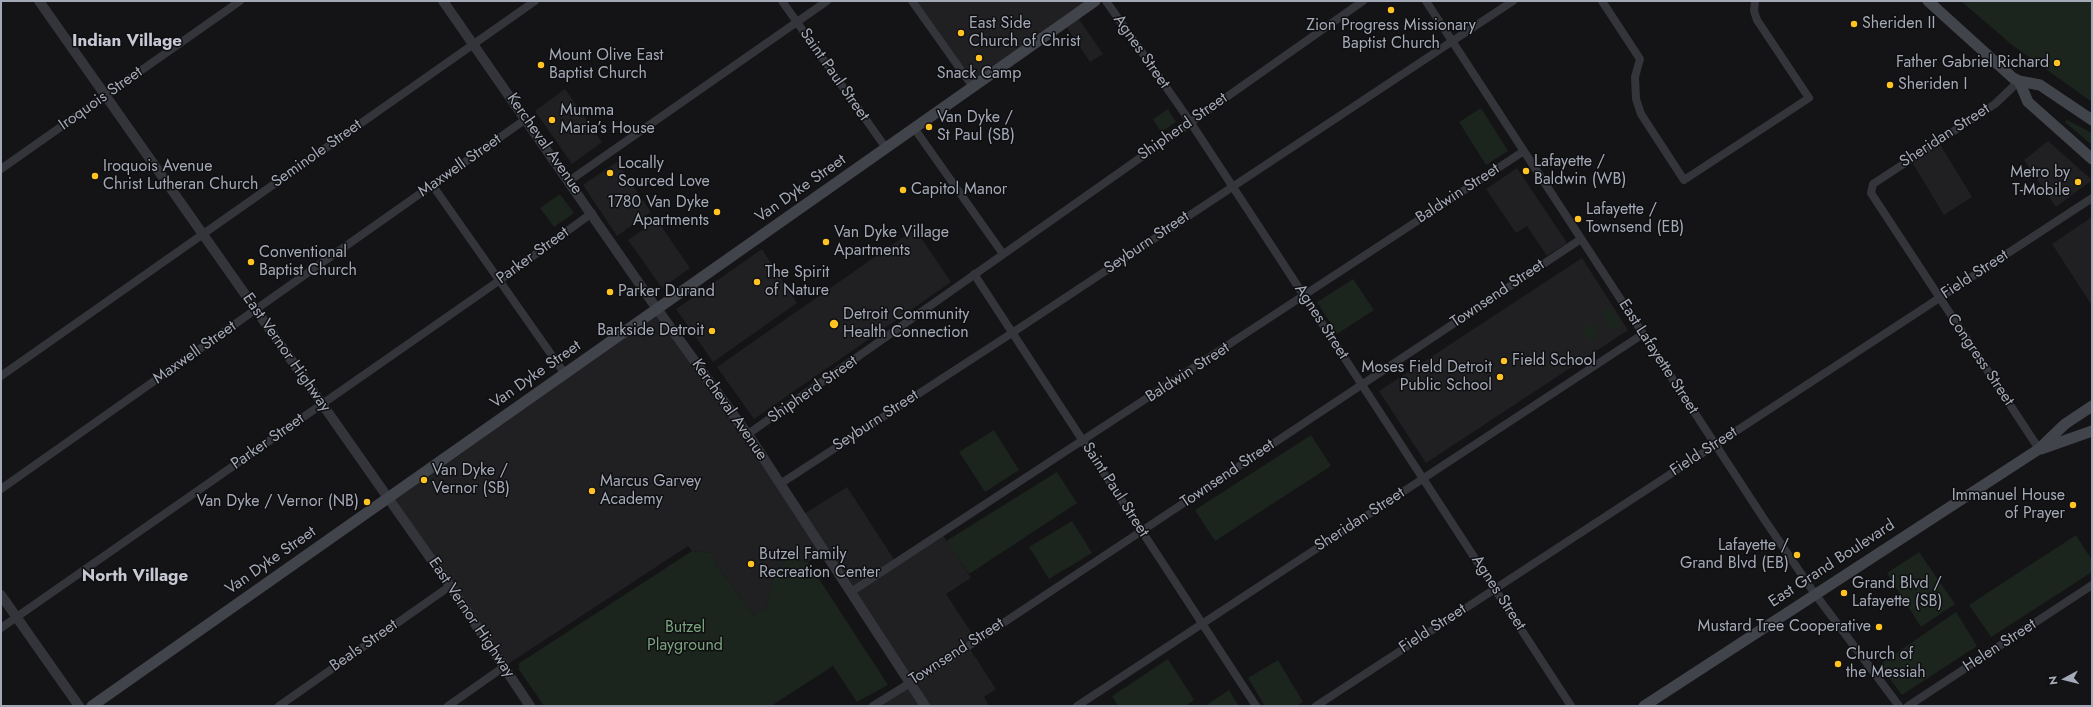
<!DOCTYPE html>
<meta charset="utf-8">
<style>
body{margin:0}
#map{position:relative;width:2093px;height:707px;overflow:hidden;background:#141416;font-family:Jost,sans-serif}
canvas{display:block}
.frame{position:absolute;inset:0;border:2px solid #a4a9b7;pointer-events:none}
.north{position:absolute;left:2045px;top:659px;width:40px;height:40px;-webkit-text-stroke:3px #0f0f11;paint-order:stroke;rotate:263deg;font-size:11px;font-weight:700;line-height:16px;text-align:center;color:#a4a9b7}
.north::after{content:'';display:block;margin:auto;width:14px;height:18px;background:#a4a9b7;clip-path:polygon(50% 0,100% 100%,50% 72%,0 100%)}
</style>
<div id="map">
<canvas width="2093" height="707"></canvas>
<div class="frame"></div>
<div class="north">N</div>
</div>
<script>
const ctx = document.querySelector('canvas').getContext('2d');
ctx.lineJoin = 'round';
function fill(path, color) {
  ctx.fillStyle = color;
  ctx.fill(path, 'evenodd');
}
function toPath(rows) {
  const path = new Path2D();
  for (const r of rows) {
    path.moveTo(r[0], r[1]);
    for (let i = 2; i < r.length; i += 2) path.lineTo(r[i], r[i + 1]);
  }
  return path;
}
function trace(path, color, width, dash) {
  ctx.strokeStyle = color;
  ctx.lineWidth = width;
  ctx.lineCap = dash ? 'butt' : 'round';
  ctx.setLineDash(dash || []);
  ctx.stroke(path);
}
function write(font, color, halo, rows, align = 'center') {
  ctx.font = font + ' Jost,sans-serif';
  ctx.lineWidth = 3;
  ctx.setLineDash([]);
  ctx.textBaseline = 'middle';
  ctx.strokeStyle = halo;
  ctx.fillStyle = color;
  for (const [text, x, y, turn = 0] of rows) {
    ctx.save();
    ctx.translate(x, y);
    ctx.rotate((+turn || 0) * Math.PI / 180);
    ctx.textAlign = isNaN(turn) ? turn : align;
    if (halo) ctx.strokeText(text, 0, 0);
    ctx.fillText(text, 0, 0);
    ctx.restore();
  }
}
fill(toPath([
 [912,1,1095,1,1076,15,1103,54,1090,62,1064,23,973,87],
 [565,89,602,142,572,164,535,111],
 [1938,141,1972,197,1944,215,1910,159],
 [2048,141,2092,180,2056,207,2024,160],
 [617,162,651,212,617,236,583,185],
 [1517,168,1567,243,1547,256,1527,226,1516,233,1486,189],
 [2092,217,2092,303,2091,304,2052,244],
 [657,220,690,268,662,288,628,240],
 [915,229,951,282,754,419,717,367],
 [762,249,797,303,713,362,676,309],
 [1582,258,1628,330,1426,463,1379,391],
 [657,308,801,516,847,487,897,564,942,534,971,578,946,594,977,641,968,646,996,689,984,697,989,706,873,706,910,683,824,551,808,562,788,558,774,572,766,608,754,616,716,564,711,553,692,551,688,546,505,666,388,498]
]), '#202023');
fill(toPath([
 [1961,1,2092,1,2092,102,2012,45],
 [1481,108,1508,151,1486,165,1459,122],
 [1168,109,1176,122,1161,132,1153,119],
 [2067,120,2092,133,2092,145,2065,122],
 [560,194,574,213,554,227,540,208],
 [1353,279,1374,310,1337,334,1317,302],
 [1609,306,1622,324,1620,327,1611,331,1601,312],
 [1592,323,1599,335,1589,342,1581,330],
 [994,430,1019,470,985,492,959,452],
 [1311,435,1331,466,1215,541,1195,510],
 [1057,472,1077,503,969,574,946,541],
 [1072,521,1092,553,1049,579,1029,547],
 [2076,535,2092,560,2092,572,1991,637,1969,605],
 [692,551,711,553,716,564,754,616,759,610,766,608,774,572,788,558,808,562,888,685,857,702,833,666,771,706,544,706,518,668,520,667,518,664],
 [1919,552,1955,604,1921,627,1887,573],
 [1956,612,1977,646,1902,695,1879,665],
 [1168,659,1194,700,1185,706,1118,706,1112,696],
 [1278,660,1303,702,1296,706,1265,706,1248,678],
 [1229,690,1239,706,1205,706]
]), '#1b241d');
trace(toPath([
 [782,1,886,148],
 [912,1,973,87],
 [1106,1,1187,117,1269,242,1571,706],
 [1426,1,1764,519,1815,594,1899,706],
 [1602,1,1640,59,1635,77,1636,99,1641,114,1684,180,1809,98,1757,20,1754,11,1755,1],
 [2019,81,1995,104,1873,184,1871,193,2039,449],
 [914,128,1003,254],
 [1,169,240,1],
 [569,181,827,1],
 [433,186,565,374],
 [974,274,1256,706],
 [1,376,535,1],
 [748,434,1363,1],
 [780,484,1012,333,1513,1],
 [1,489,526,119],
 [851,592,1524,151],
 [1,628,500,280,592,213],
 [279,706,450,586],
 [448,706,505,666],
 [873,706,955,655,1581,239],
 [1077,706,1643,334],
 [1316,706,2092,198],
 [1908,706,2092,585]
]), '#34353b', 8);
trace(toPath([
 [39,1,450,586,530,706],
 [443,1,650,299,753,442,925,706],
 [1,595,79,706]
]), '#34353b', 10);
trace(toPath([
 [1928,1,2013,78,2019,81,2040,85,2092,120],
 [2019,81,2028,102,2092,159],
 [2041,449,2092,431],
 [92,706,1095,1],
 [1644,706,2039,449,2065,424,2092,406]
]), '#42444b', 11);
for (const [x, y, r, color] of [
 [1391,10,4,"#ffc322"],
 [1854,24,4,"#ffc322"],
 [961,33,4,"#ffc322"],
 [979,58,4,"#ffc322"],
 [2057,63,4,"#ffc322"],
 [541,65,4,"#ffc322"],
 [1890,85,4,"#ffc322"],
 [552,120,4,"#ffc322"],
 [929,127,4,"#ffc322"],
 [1526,171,4,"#ffc322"],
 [610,173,4,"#ffc322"],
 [95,176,4,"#ffc322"],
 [2078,182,4,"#ffc322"],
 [903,190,4,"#ffc322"],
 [717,212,4,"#ffc322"],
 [1578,219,4,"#ffc322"],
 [826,242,4,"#ffc322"],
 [251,262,4,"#ffc322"],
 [757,282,4,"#ffc322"],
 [610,292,4,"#ffc322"],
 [834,324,5,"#ffc322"],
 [712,331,4,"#ffc322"],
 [1504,361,4,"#ffc322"],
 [1500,377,4,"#ffc322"],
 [424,480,4,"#ffc322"],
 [592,491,4,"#ffc322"],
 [367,502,4,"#ffc322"],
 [2073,505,4,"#ffc322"],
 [1797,555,4,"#ffc322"],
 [751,564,4,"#ffc322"],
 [1844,593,4,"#ffc322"],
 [1879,627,4,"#ffc322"],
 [1838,664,4,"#ffc322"]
]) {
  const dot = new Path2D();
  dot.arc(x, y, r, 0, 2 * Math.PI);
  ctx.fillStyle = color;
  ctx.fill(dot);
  trace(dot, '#0f0f11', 1.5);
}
write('16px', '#a4a9b7', '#0f0f11', [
 ["East Side",969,24],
 ["Church of Christ",969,42],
 ["Sheriden II",1862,24],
 ["Zion Progress Missionary",1391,26,"center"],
 ["Baptist Church",1391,44,"center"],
 ["Mount Olive East",549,56],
 ["Baptist Church",549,74],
 ["Father Gabriel Richard",2049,63,"right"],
 ["Snack Camp",979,74,"center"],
 ["Sheriden I",1898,85],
 ["Mumma",560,111],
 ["Maria’s House",560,129],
 ["Van Dyke /",937,118],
 ["St Paul (SB)",937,136],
 ["Lafayette /",1534,162],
 ["Baldwin (WB)",1534,180],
 ["Locally",618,164],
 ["Sourced Love",618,182],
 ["Iroquois Avenue",103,167],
 ["Christ Lutheran Church",103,185],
 ["Metro by",2070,173,"right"],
 ["T-Mobile",2070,191,"right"],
 ["Capitol Manor",911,190],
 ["1780 Van Dyke",709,203,"right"],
 ["Apartments",709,221,"right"],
 ["Lafayette /",1586,210],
 ["Townsend (EB)",1586,228],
 ["Van Dyke Village",834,233],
 ["Apartments",834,251],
 ["Conventional",259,253],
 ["Baptist Church",259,271],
 ["The Spirit",765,273],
 ["of Nature",765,291],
 ["Parker Durand",618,292],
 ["Detroit Community",843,315],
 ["Health Connection",843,333],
 ["Barkside Detroit",704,331,"right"],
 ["Field School",1512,361],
 ["Moses Field Detroit",1492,368,"right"],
 ["Public School",1492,386,"right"],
 ["Van Dyke /",432,471],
 ["Vernor (SB)",432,489],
 ["Marcus Garvey",600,482],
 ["Academy",600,500],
 ["Immanuel House",2065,496,"right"],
 ["of Prayer",2065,514,"right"],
 ["Van Dyke / Vernor (NB)",359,502,"right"],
 ["Lafayette /",1789,546,"right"],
 ["Grand Blvd (EB)",1789,564,"right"],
 ["Butzel Family",759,555],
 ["Recreation Center",759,573],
 ["Grand Blvd /",1852,584],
 ["Lafayette (SB)",1852,602],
 ["Mustard Tree Cooperative",1871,627,"right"],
 ["Church of",1846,655],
 ["the Messiah",1846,673]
], 'left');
write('16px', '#a4a9b7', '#0f0f11', [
 ["Agnes Street",1141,52,55],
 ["Saint Paul Street",834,75,55],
 ["Iroquois Street",101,99,-35],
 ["Shipherd Street",1183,127,-35],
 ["Sheridan Street",1945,136,-33],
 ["Kercheval Avenue",544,144,55],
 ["Seminole Street",317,154,-35],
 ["Maxwell Street",460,166,-35],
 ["Van Dyke Street",801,189,-35],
 ["Baldwin Street",1458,194,-33],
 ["Seyburn Street",1147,243,-34],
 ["Parker Street",533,256,-36],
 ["Field Street",1975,275,-33],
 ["Townsend Street",1498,294,-34],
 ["Agnes Street",1321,322,57],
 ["Maxwell Street",195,353,-35],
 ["East Vernor Highway",286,353,55],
 ["East Lafayette Street",1658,357,57],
 ["Congress Street",1980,360,56],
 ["Baldwin Street",1188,373,-33],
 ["Van Dyke Street",536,375,-35],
 ["Shipherd Street",813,390,-35],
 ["Kercheval Avenue",729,410,55],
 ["Seyburn Street",876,421,-33],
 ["Parker Street",268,442,-35],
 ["Field Street",1704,452,-33],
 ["Townsend Street",1228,474,-34],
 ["Saint Paul Street",1115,490,57],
 ["Sheridan Street",1360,520,-33],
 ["Van Dyke Street",271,561,-35],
 ["East Grand Boulevard",1832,564,-33],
 ["Agnes Street",1498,593,57],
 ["East Vernor Highway",471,618,56],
 ["Field Street",1433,629,-33],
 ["Beals Street",364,646,-35],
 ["Helen Street",2000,646,-33],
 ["Townsend Street",957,652,-33]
]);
write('16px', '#7aa47f', '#0f0f11', [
 ["Butzel",685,628],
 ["Playground",685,646]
]);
write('bold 17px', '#c6c8d3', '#0f0f11', [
 ["Indian Village",127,42],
 ["North Village",135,577]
]);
</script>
